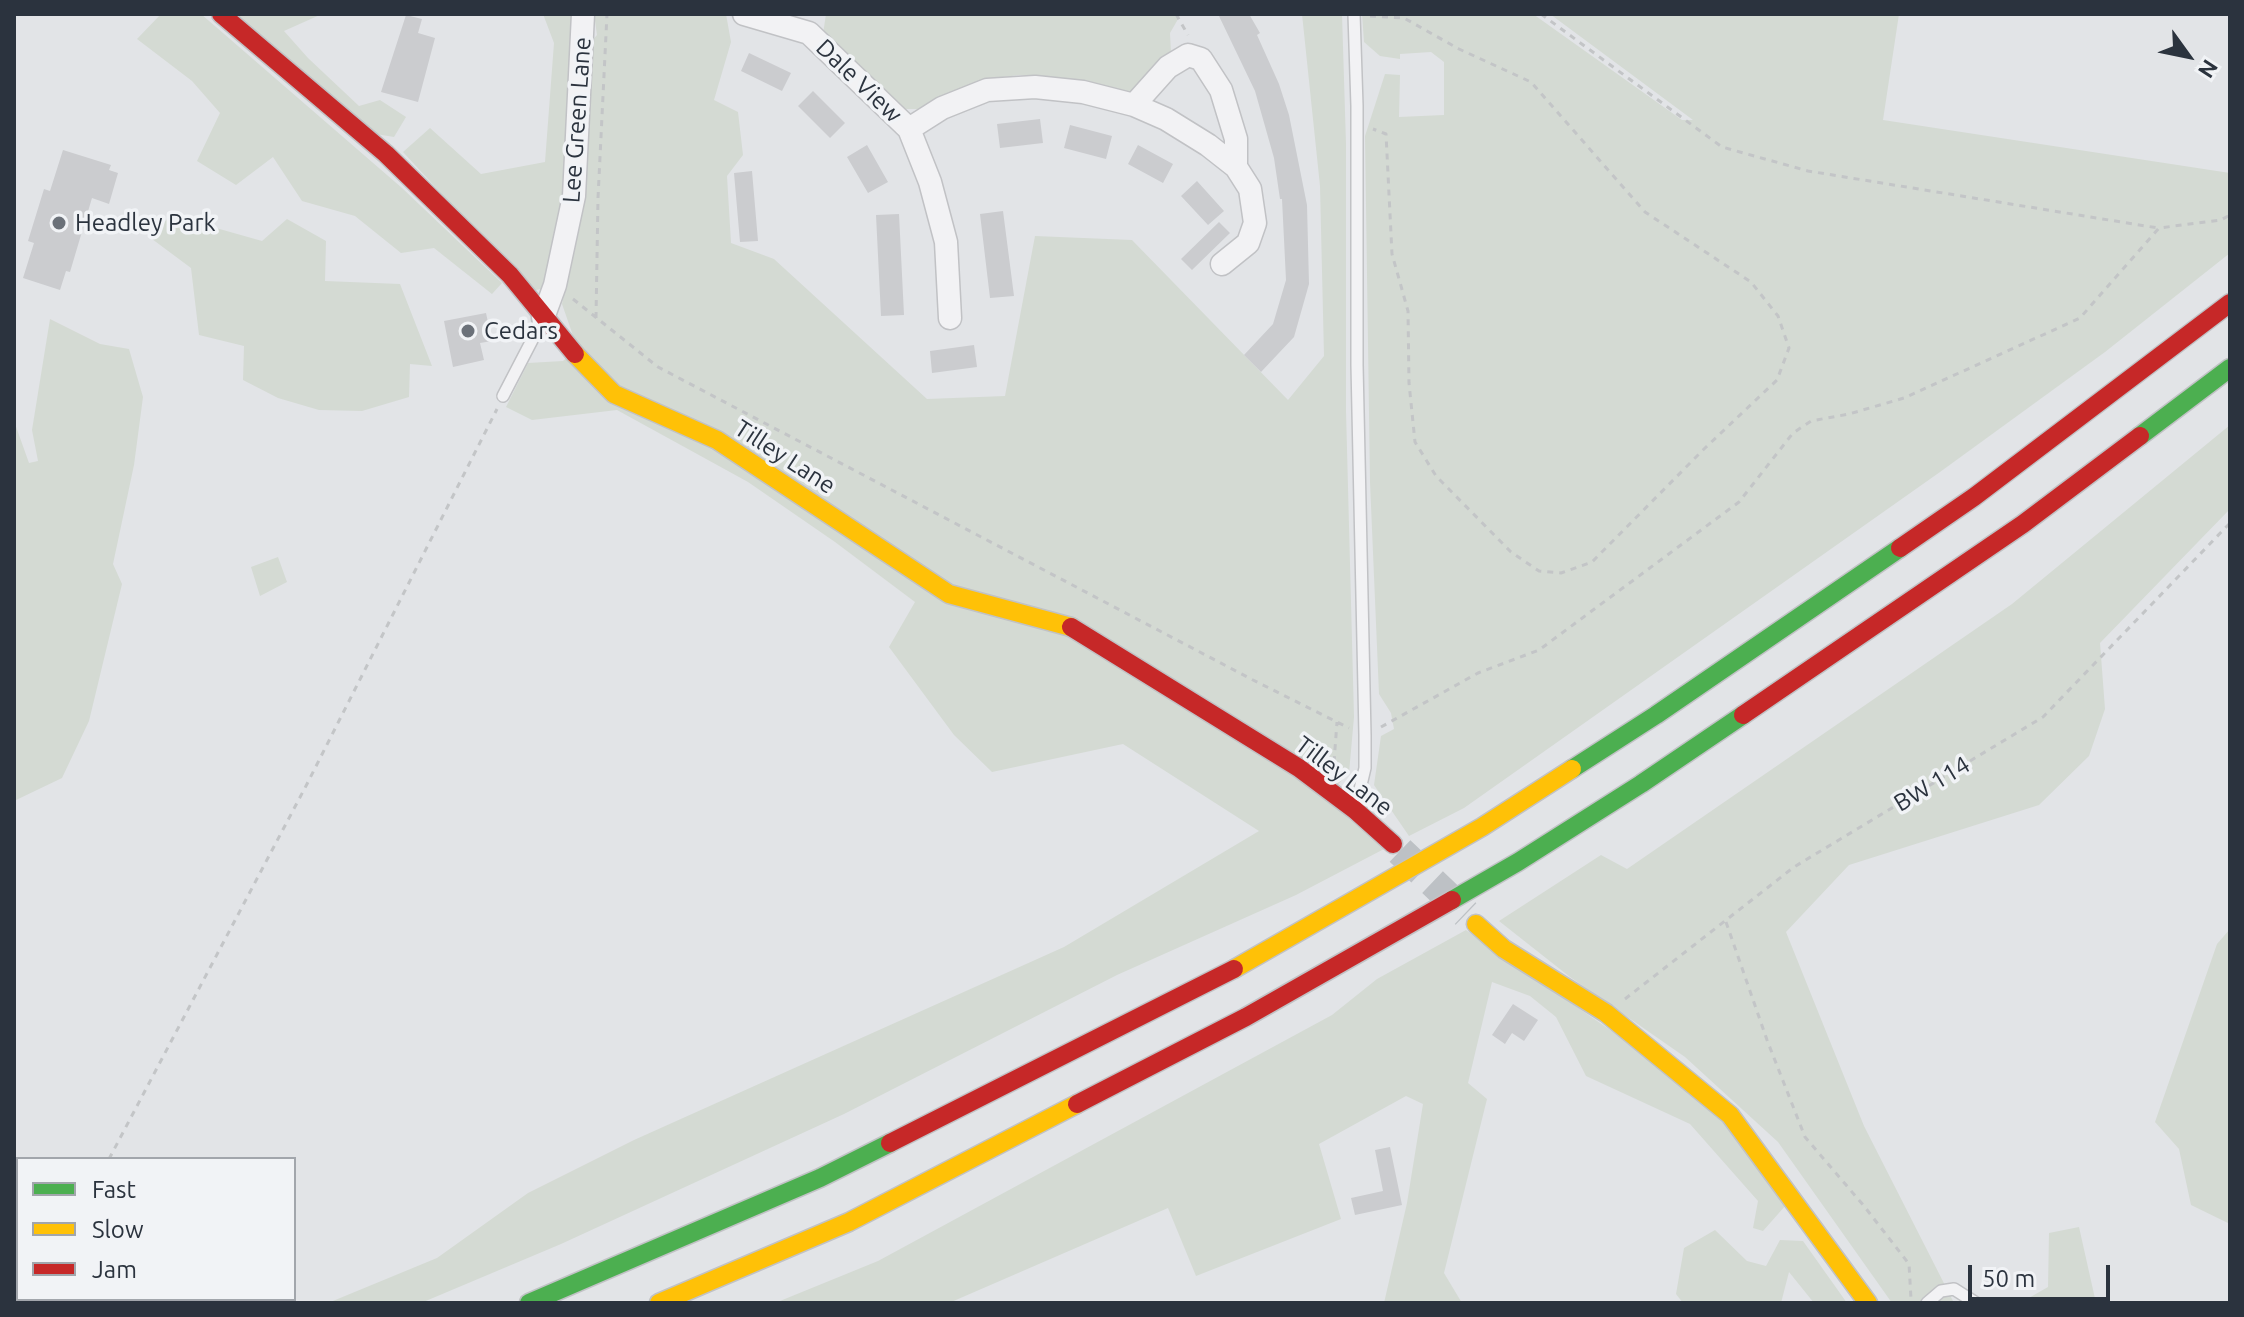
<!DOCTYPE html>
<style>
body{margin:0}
#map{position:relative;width:2244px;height:1317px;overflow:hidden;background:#e2e4e7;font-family:Ubuntu,sans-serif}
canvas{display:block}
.frame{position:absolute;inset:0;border:16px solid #2b333e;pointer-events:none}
.legend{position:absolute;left:16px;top:1157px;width:280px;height:144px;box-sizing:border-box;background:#f1f3f6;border:2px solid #a2a6ac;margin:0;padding:10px 14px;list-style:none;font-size:24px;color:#2b333e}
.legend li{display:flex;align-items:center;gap:16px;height:40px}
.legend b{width:40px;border:2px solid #a2a6ac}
.north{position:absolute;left:2148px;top:16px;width:80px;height:80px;-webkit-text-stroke:6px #f1f3f6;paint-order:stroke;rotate:123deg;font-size:22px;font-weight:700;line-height:32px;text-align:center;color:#2b333e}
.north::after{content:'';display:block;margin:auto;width:28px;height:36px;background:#2b333e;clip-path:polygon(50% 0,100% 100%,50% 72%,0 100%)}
.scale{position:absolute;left:1968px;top:1265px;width:142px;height:36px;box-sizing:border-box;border:4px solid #2b333e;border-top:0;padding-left:10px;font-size:24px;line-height:28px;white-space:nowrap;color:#2b333e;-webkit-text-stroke:6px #f1f3f6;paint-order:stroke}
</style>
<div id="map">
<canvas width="2244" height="1317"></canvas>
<div class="frame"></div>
<ul class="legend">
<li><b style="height:10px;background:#4caf50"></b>Fast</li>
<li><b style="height:10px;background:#ffc107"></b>Slow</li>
<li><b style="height:10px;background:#c62828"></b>Jam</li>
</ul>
<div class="north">N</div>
<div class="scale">50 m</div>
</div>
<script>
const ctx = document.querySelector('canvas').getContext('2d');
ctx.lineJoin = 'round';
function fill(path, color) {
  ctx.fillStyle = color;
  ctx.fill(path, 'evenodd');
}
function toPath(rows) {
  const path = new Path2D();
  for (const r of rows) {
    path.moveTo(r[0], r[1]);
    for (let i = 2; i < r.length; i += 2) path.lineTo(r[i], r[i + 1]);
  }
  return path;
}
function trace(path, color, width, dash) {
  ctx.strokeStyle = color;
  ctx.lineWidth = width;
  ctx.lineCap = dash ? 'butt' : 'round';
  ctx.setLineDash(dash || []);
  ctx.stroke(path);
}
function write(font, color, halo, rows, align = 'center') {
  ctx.font = font + ' Ubuntu,sans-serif';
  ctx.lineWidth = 7;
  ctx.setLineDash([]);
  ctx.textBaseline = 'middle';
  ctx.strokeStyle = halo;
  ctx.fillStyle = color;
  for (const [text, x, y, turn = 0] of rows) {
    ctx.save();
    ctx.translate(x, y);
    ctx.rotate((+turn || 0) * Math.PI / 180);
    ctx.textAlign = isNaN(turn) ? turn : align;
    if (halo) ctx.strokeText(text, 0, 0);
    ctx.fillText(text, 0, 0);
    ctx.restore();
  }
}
fill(toPath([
 [161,14,201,14,402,188,502,283,492,294,434,248,401,253,355,216,302,201,273,157,236,185,197,161,220,113,192,81,137,39],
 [235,14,322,14,284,31,308,58,359,106,380,100,406,117,394,137,376,134],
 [543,14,575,14,588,45,597,35,594,14,726,14,731,42,714,100,738,112,743,155,727,176,731,243,774,259,927,399,1005,396,1035,236,1132,240,1288,400,1324,356,1320,186,1302,14,1342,14,1346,144,1346,411,1354,717,1349,773,1325,798,1384,849,1296,895,1117,975,844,1114,561,1244,421,1303,328,1303,437,1258,528,1193,634,1140,1064,947,1259,831,1123,744,992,772,954,735,889,647,915,602,835,542,748,482,617,410,532,420,506,407,528,363,563,361,577,347,562,304,566,284,531,291,403,152,430,128,481,174,545,162,554,43],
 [826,14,1181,14,1170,33,1171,53,1131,94,1083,81,1019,75,980,80,918,109,904,109,889,99,823,34],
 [1362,14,1533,14,1682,120,1693,120,1550,14,1899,14,1883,120,2230,173,2230,253,2105,352,1940,472,1464,808,1409,836,1374,785,1381,736,1394,729,1391,713,1379,694,1370,482,1365,136,1385,74,1400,75,1399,117,1444,115,1444,62,1431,52,1400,54,1400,59,1380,56,1364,42],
 [170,215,262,241,287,219,326,241,325,281,400,284,432,366,410,364,409,397,362,411,319,410,278,398,243,380,244,346,199,335,191,268,152,239],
 [50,319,100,344,129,349,143,397,134,465,113,564,122,584,89,721,62,778,14,801,14,421,29,463,38,461,32,430],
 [2230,425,2230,509,2100,643,2105,709,2089,756,2039,805,1849,865,1786,932,1864,1126,1954,1303,1892,1303,1778,1142,1685,1057,1570,977,1499,921,1601,855,1627,869,2012,604],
 [278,557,287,582,260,596,251,567],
 [2230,929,2230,1224,2191,1205,2179,1149,2155,1122,2217,944],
 [1466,930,1613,1032,1725,1121,1786,1205,1763,1231,1753,1228,1758,1201,1690,1124,1586,1076,1556,1017,1530,996,1492,982,1468,1083,1487,1099,1444,1273,1462,1303,1384,1303,1407,1203,1423,1104,1406,1096,1319,1144,1341,1219,1196,1276,1168,1208,949,1303,775,1303,878,1261,1332,1015,1377,979],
 [2079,1227,2096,1303,2020,1303,2048,1287,2049,1233],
 [1715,1230,1747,1261,1766,1266,1780,1240,1803,1241,1847,1303,1814,1303,1789,1272,1781,1303,1683,1303,1676,1294,1684,1248],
 [103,1299,171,1299,172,1303,90,1303]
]), '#d4dad3');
fill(toPath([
 [1218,14,1249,14,1260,33,1257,35,1279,84,1289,115,1307,205,1309,284,1294,337,1261,372,1244,355,1273,324,1286,280,1282,199,1280,199,1274,158,1255,91],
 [406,15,422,19,418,33,435,38,418,102,381,92],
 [749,53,791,73,782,91,741,71],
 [813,91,845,123,830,138,798,106],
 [1040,119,1043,143,1000,148,997,124],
 [1070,125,1112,136,1106,159,1064,148],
 [867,145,888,182,868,193,847,157],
 [1138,145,1173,164,1163,183,1128,164],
 [63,150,111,165,109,170,118,173,109,204,92,198,70,272,66,271,60,290,23,278,34,243,28,241,44,189,50,191],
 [752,171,758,241,740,242,734,173],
 [1197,181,1224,211,1208,225,1181,196],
 [1003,211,1014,296,990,298,980,214],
 [899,214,904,315,881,316,876,215],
 [1219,222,1230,233,1192,270,1181,259],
 [486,313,492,341,480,343,484,360,453,367,444,321],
 [974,345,977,367,932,373,930,351],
 [1513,1004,1538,1020,1524,1041,1512,1033,1505,1044,1492,1035],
 [1390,1147,1402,1205,1355,1215,1351,1198,1383,1191,1375,1150]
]), '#cbcccf');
trace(toPath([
 [1400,851,1466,914]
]), '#bdc1c5', 30, [30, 15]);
const lane = toPath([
 [1354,14,1357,106,1357,365,1365,735,1365,768,1356,806],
 [503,396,543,319],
 [1927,1303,1941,1291,1954,1289,1976,1303]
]);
const street = toPath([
 [744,14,809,33,909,129,930,182,946,242,950,318],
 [1134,105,1168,67,1188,55,1201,59,1221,90,1236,139,1236,167],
 [909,129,942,108,987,90,1035,87,1083,92,1134,105,1166,119,1208,145,1236,167,1250,189,1255,223,1248,243,1222,264],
 [543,318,555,285,574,196,583,14]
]);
const fast = toPath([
 [2140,436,2230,368],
 [1572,769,1656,715,1900,548],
 [1452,900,1518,862,1641,784,1743,715],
 [529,1303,820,1178,890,1143]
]);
const slow = toPath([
 [575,354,614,394,717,440,949,594,1071,627],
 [1476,924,1504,949,1606,1013,1730,1115,1868,1303],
 [1234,969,1482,827,1572,769],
 [659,1303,849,1222,1077,1104]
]);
const jam = toPath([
 [221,14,386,154,510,275,575,354],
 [1900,548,1974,497,2230,303],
 [1071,627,1299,768,1355,810,1393,844],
 [1743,715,2023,524,2140,436],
 [1077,1104,1246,1017,1452,900],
 [890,1143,1234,969]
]);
trace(lane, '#c1c2c5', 14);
trace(street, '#c1c2c5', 25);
trace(fast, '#c1c2c5', 21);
trace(slow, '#c1c2c5', 21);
trace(jam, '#c1c2c5', 21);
trace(toPath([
 [1176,14,1188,35],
 [1541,14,1722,147,1808,171,2158,228],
 [1370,16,1404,18,1459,49,1531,82,1645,212,1751,282,1778,316,1789,348,1777,380,1704,449,1592,562,1561,573,1539,571,1511,552,1436,476,1415,442,1409,383,1408,311,1392,254,1386,134,1373,129],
 [573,299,658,367,1253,680,1349,728],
 [596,318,598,198,607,14],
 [1381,727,1478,673,1539,650,1739,502,1793,433,1811,421,1849,414,1904,398,2080,318,2159,228,2221,220,2230,215],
 [1334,762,1337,722],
 [1726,922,1767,1040,1805,1137,1864,1206,1909,1264,1911,1299],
 [1625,999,1794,867,2043,717,2230,523],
 [109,1159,307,784,497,409],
 [14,1256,18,1255]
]), '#c3c5c7', 3, [6, 6]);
trace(lane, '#f2f2f4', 11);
trace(street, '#f2f2f4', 22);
trace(fast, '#4caf50', 18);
trace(slow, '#ffc107', 18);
trace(jam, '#c62828', 18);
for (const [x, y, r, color] of [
 [59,223,8,"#6b7179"],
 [468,331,8,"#6b7179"]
]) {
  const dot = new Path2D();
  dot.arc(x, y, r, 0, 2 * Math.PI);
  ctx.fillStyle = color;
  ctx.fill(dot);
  trace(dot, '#f1f3f6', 3);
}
write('24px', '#2b333e', '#f1f3f6', [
 ["Dale View",859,81,44],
 ["Lee Green Lane",577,120,-86],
 ["Tilley Lane",785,457,33],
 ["Tilley Lane",1344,776,37],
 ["BW 114",1932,784,-31]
]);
write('24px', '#2b333e', '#f1f3f6', [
 ["Headley Park",75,223],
 ["Cedars",484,331]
], 'left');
</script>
